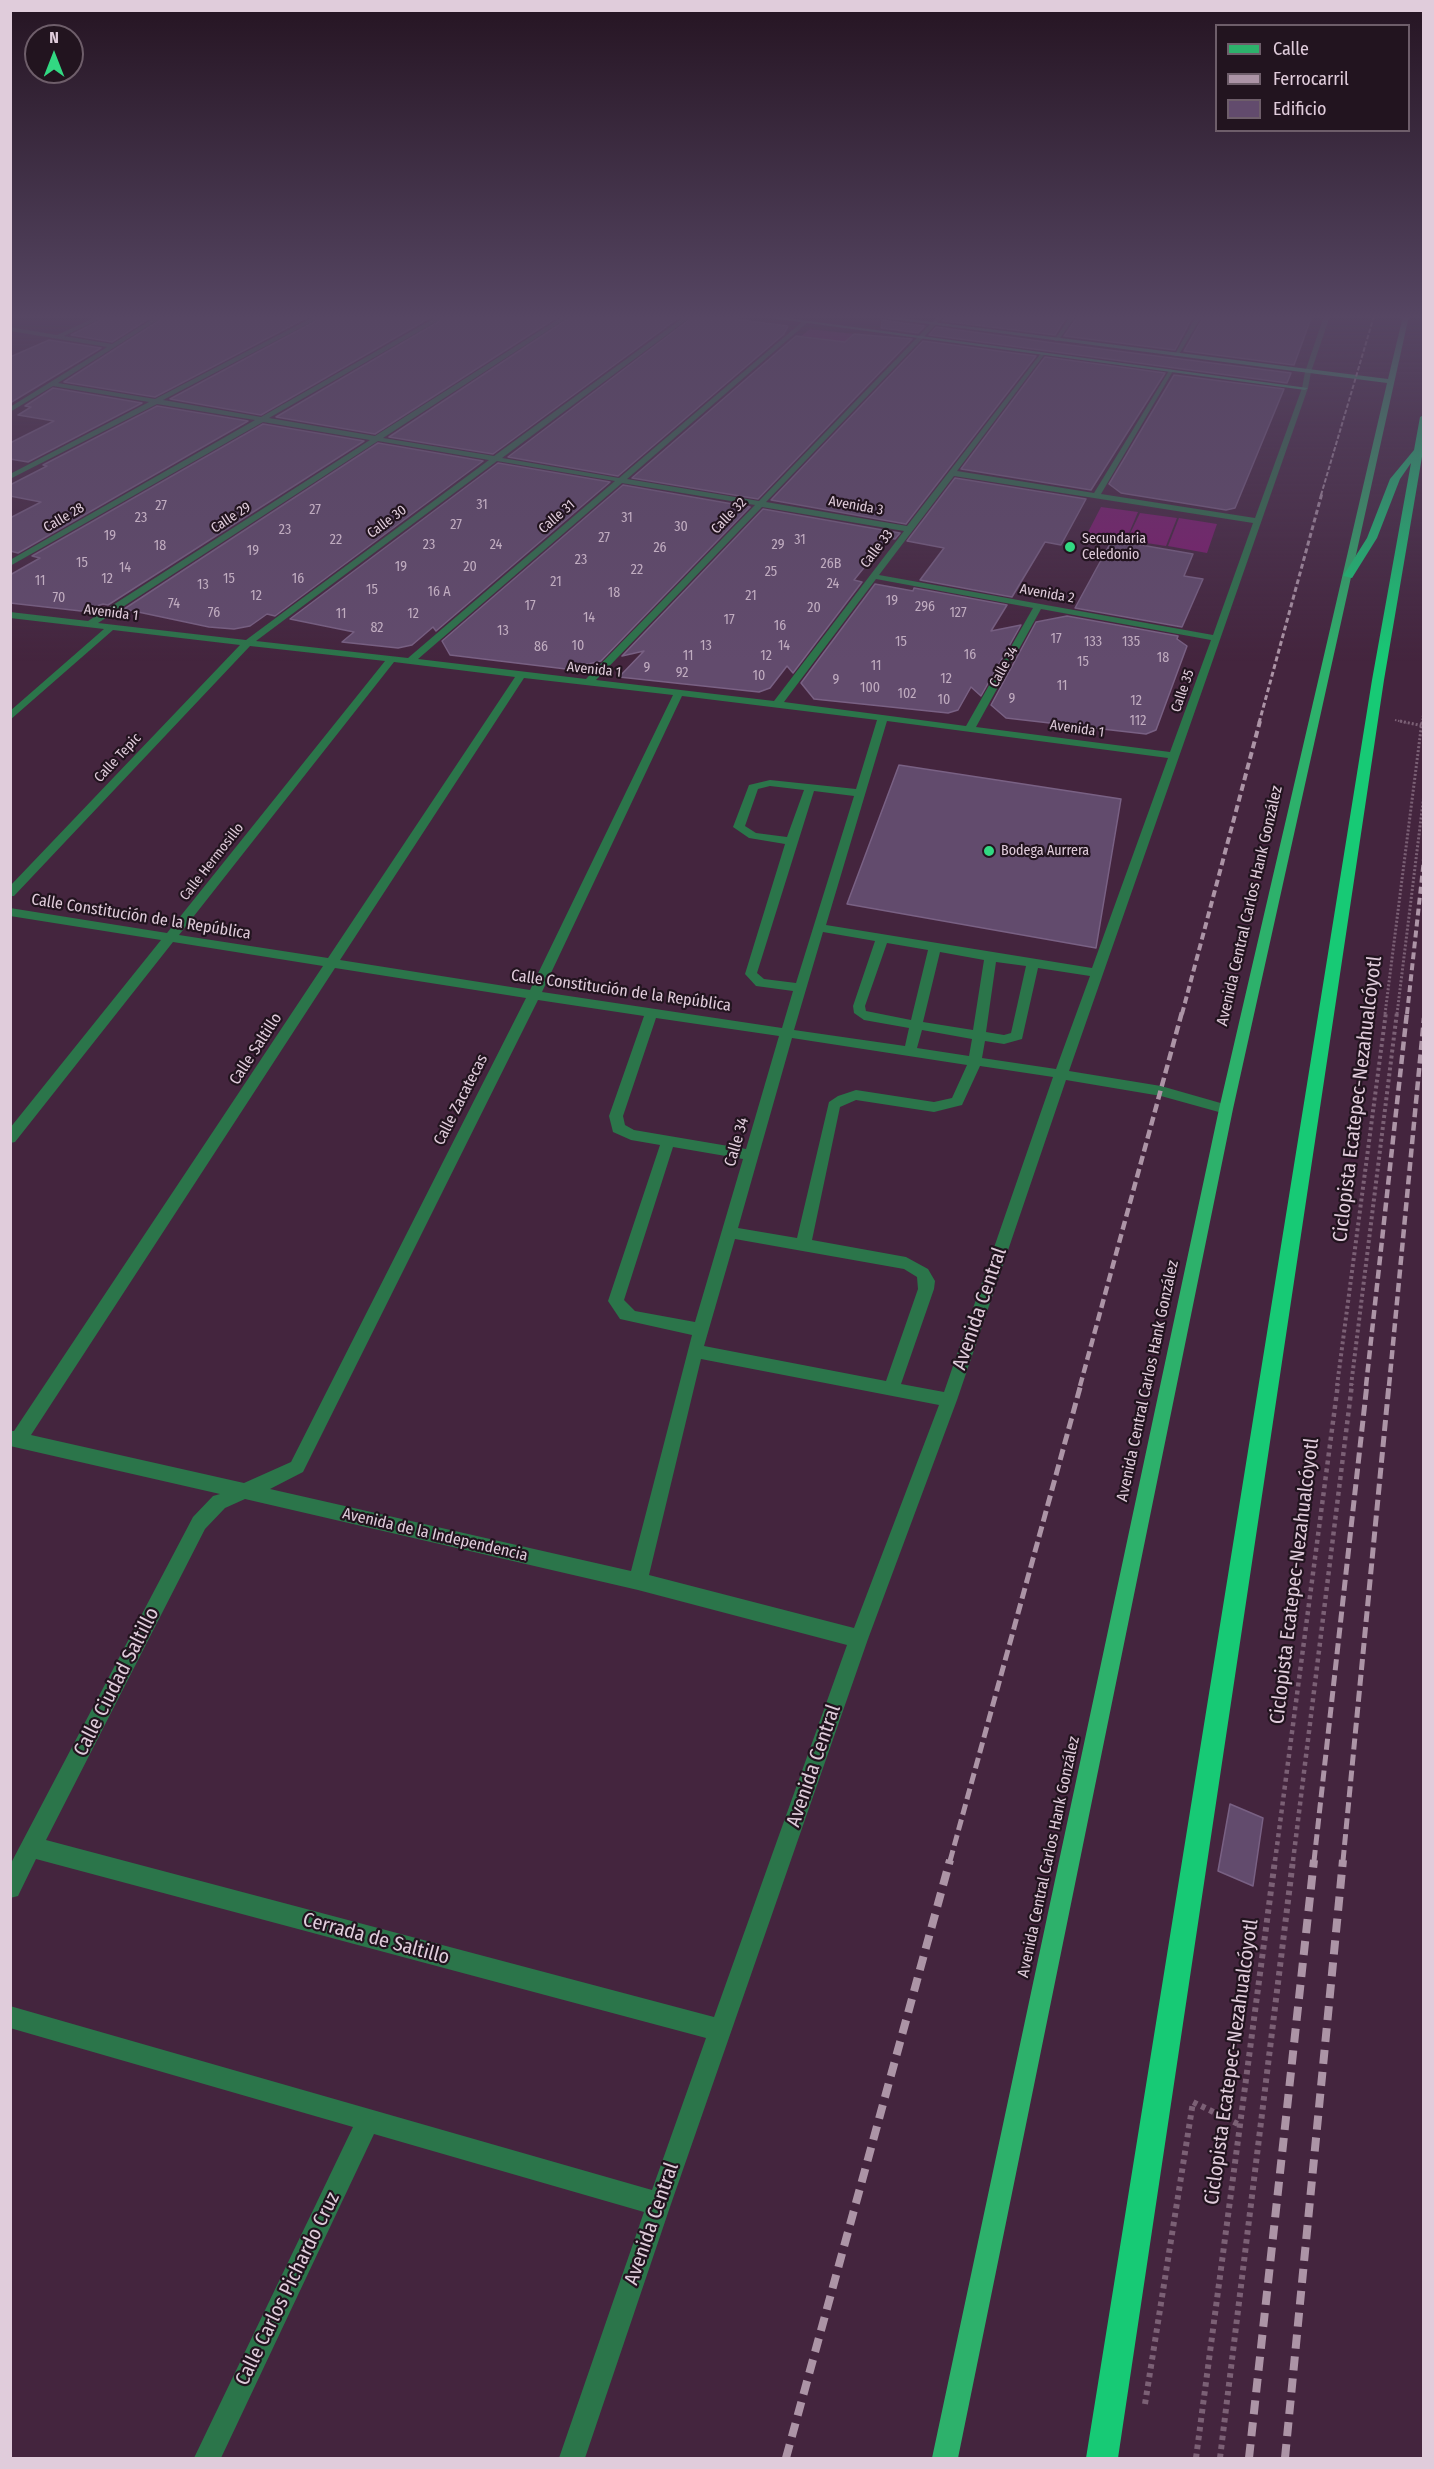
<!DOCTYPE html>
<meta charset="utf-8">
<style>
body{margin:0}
#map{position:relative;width:1434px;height:2469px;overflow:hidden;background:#44253e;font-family:"Fira Sans Condensed",sans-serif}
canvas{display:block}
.frame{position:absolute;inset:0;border:12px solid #e0ccdb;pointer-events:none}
.legend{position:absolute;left:1215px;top:24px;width:195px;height:108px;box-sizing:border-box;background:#22141f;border:2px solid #6e5e6a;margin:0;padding:8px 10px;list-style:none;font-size:18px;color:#e0ccdb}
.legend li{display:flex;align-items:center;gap:12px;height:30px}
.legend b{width:30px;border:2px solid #6e5e6a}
.north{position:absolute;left:24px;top:24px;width:60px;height:60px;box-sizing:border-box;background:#22141f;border:2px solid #6e5e6a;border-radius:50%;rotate:0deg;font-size:16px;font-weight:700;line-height:24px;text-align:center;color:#e0ccdb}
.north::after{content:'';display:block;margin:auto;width:21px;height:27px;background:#32d882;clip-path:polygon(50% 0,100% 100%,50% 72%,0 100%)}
</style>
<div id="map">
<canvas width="1434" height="2469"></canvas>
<div class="frame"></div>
<ul class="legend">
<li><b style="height:8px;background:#2db16b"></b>Calle</li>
<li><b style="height:8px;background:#ac94a6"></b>Ferrocarril</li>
<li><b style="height:16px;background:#624b6d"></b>Edificio</li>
</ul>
<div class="north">N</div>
</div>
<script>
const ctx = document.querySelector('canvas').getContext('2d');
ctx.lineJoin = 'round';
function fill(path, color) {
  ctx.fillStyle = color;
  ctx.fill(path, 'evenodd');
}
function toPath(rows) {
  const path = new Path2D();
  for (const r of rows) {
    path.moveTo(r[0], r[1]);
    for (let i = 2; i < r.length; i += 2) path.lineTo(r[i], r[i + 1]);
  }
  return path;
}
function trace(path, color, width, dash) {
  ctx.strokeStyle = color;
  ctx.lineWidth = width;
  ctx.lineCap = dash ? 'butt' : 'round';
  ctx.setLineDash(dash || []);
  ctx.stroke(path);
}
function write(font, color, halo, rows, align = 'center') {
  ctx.font = font + ' "Fira Sans Condensed",sans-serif';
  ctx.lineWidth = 4.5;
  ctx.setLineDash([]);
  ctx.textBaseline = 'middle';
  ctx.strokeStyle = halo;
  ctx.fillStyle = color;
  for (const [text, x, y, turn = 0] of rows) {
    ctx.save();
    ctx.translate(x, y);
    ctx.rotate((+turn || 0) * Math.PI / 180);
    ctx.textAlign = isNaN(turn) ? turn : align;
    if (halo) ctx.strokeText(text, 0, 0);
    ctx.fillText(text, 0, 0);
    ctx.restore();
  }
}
fill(toPath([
 [810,329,854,334,845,342,801,336],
 [1101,507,1138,512,1126,540,1087,534],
 [1140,513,1177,518,1166,546,1127,540],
 [1179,518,1217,524,1207,553,1168,546]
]), '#7e1b70');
const building = toPath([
 [108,316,153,316,112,342,71,335,108,316],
 [166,316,310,316,155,397,64,382,166,316],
 [325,316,433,316,261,415,170,399,325,316],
 [448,316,559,316,375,434,276,417,448,316],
 [572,316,681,316,493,454,389,437,572,316],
 [694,316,712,316,788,326,784,334,618,476,508,457,694,316],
 [946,316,1067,316,1055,335,942,321,946,316],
 [1078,316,1193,316,1175,350,1064,336,1078,316],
 [1204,316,1312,316,1294,365,1184,351,1204,316],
 [882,320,925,326,918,333,881,328,882,320],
 [936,327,1054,343,1291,373,1287,383,929,335,936,327],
 [854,334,912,339,758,499,632,478,796,336,845,342,854,334],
 [49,340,101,348,10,403,10,357,49,340],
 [923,341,1036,356,906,524,771,500,923,341],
 [1045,357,1165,373,1091,490,961,469,1045,357],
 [1174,375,1284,389,1235,508,1226,510,1121,493,1109,484,1174,375],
 [53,388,142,403,28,462,10,459,10,443,54,421,18,415,31,407,25,406,53,388],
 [157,406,248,421,18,553,10,551,10,518,41,502,10,496,10,485,47,466,43,465,157,406],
 [263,424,364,441,108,605,103,604,81,611,10,603,10,575,40,558,32,556,263,424],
 [378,443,483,461,275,616,267,614,250,626,234,629,209,627,124,609,378,443],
 [498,463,610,482,436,631,433,627,412,645,398,648,342,642,354,632,290,619,498,463],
 [955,478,1086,499,1061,545,1045,542,1012,597,920,580,944,548,907,541,955,478],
 [623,485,750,507,601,661,566,669,450,655,442,641,623,485],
 [763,509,900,533,895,539,888,538,854,580,862,582,793,673,787,666,770,688,759,692,619,677,644,651,622,656,763,509],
 [1112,540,1193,554,1184,576,1203,579,1182,627,1075,608,1112,540],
 [875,584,913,591,914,588,1007,605,991,631,1021,625,981,696,971,687,958,710,948,713,814,699,801,683,875,584],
 [1067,616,1178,636,1177,639,1187,646,1156,730,1146,734,1006,718,991,705,1036,622,1067,616],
 [899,765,1121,799,1096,948,847,904,899,765],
 [1230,1804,1263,1818,1253,1886,1218,1871,1230,1804]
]);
fill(building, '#624b6d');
trace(building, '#796184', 1.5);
trace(toPath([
 [1395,720,1407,723],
 [1422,723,1424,706]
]), '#7b6075', 2, [1.5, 1.5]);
trace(toPath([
 [1400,721,1423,726],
 [1385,1014,1422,721],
 [1397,1014,1424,794]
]), '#7b6075', 3, [2, 2]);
trace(toPath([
 [1337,1386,1386,1012],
 [1351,1386,1397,1012]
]), '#7b6075', 4, [3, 3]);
trace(toPath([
 [1275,1861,1338,1384],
 [1293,1861,1352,1384]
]), '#7b6075', 4.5, [4, 4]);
trace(toPath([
 [1145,2404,1193,2102,1240,2125],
 [1196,2458,1275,1860],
 [1220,2458,1293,1860]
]), '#7b6075', 6, [4.5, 4.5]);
fill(toPath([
 [98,316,106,316,64,336,112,344,157,316,164,316,58,383,155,399,315,316,323,316,163,400,261,417,438,316,446,316,269,418,375,436,563,316,570,316,383,438,494,456,685,316,692,316,502,458,619,478,803,321,807,321,807,323,627,479,759,501,938,316,944,316,766,502,907,526,1042,352,1044,355,957,471,1094,493,1170,369,1173,371,1101,494,1255,518,1302,388,1305,372,1324,316,1330,316,1311,372,1308,388,1069,1071,1161,1086,1231,1106,1233,1109,1226,1114,1161,1096,1066,1080,957,1400,868,1639,671,2204,585,2458,559,2458,644,2212,374,2134,221,2458,194,2458,353,2127,10,2028,10,2006,652,2190,706,2038,36,1859,18,1896,10,1898,10,1865,193,1517,213,1496,220,1494,10,1446,10,1431,14,1431,323,966,173,942,15,1142,10,1143,10,1128,161,940,10,916,10,908,167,933,385,661,250,646,14,896,10,896,10,886,240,645,113,630,10,720,10,711,104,629,10,618,10,612,88,621,370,440,263,422,10,566,10,560,255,420,157,404,10,479,10,474,149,402,53,386,10,412,10,407,107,347,10,331,10,327,57,335,98,316],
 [378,441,489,460,246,640,98,623,378,441],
 [497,461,615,481,408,658,256,641,497,461],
 [954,476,1253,523,1213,635,879,575,954,476],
 [622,483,755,505,586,679,418,659,622,483],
 [762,507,904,531,774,701,596,680,762,507],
 [876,579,1033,608,966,726,784,702,876,579],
 [1041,609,1211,640,1170,752,976,727,1041,609],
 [394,662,515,677,328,958,179,935,394,662],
 [524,678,673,695,530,990,340,960,524,678],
 [682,696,877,720,856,789,770,780,749,785,733,827,749,838,785,844,745,974,756,986,793,991,782,1028,542,992,682,696],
 [887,721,1168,758,1092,968,826,925,887,721],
 [770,786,804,790,787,837,756,833,745,826,758,789,770,786],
 [814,791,854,796,796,983,764,979,757,973,814,791],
 [823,932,875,941,853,1006,854,1013,864,1020,909,1028,905,1046,794,1030,823,932],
 [887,943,928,950,911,1020,866,1011,865,1006,887,943],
 [940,952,984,960,973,1030,923,1022,940,952],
 [996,962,1026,966,1011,1033,1004,1035,986,1032,996,962],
 [335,968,526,998,291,1462,244,1483,31,1435,335,968],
 [1038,968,1090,976,1056,1069,982,1058,985,1041,1004,1044,1022,1039,1038,968],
 [538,1000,644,1016,609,1116,613,1132,631,1140,660,1145,608,1301,620,1319,692,1335,631,1571,270,1489,303,1472,538,1000],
 [656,1018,779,1036,746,1149,634,1130,625,1125,623,1116,656,1018],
 [922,1030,972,1039,969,1056,917,1048,922,1030],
 [792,1038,967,1065,952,1098,934,1102,856,1090,838,1096,829,1102,797,1238,738,1228,792,1038],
 [980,1066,1053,1077,944,1392,901,1384,934,1289,935,1281,928,1269,906,1257,812,1240,840,1107,856,1100,934,1112,962,1105,980,1066],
 [673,1147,743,1159,695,1322,635,1311,624,1300,673,1147],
 [735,1239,904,1269,917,1277,918,1289,886,1381,704,1346,735,1239],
 [701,1359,939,1405,854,1628,649,1575,701,1359],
 [245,1499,638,1590,847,1645,714,2017,46,1840,205,1529,225,1508,245,1499],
 [1070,316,1076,316,1058,341,1054,341,1070,316],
 [1196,316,1202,316,1178,356,1174,356,1196,316]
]), '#2b754a');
fill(toPath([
 [755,316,772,316,1308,388,1305,390,755,316],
 [867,316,885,316,1388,379,1403,316,1409,316,1233,1109,958,2458,932,2458,1219,1109,1387,383,867,316]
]), '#2db16b');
fill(toPath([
 [1424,415,1424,445,1384,680,1118,2458,1086,2458,1372,680,1411,463,1400,479,1377,538,1352,578,1343,576,1367,538,1390,479,1414,450,1420,417,1424,415]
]), '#17ca75');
trace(toPath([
 [1321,495,1374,316]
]), '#ac94a6', 2, [4.5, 2]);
trace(toPath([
 [1259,723,1322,493]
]), '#ac94a6', 3, [5, 3]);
trace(toPath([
 [1182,1014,1260,721],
 [1407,1014,1424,859]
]), '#ac94a6', 4, [7, 4]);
trace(toPath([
 [1080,1386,1182,1012],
 [1366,1386,1407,1012],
 [1389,1386,1424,1018]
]), '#ac94a6', 4.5, [9, 4.5]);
trace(toPath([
 [950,1861,1081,1384],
 [1314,1861,1367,1384],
 [1343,1861,1389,1384]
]), '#ac94a6', 5, [11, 5]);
trace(toPath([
 [786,2458,950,1860],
 [1249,2458,1314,1860],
 [1285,2458,1343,1860]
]), '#ac94a6', 8, [14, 8]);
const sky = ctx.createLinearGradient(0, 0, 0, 662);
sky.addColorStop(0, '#251422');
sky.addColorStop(0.48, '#564663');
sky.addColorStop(1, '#56466300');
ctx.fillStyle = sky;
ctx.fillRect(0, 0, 1434, 662);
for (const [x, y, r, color] of [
 [1070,547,6,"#32d882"],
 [989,851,6,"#32d882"]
]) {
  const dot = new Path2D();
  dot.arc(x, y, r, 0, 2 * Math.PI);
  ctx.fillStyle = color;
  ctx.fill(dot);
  trace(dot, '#22141f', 2);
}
write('14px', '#c0acc0', null, [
 ["31",482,505],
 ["27",161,506],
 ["27",315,510],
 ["23",141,518],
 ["31",627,518],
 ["27",456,525],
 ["30",681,527],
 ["23",285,530],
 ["19",110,536],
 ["27",604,538],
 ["22",336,540],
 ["31",800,540],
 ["23",429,545],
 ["24",496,545],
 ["29",778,545],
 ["18",160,546],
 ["26",660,548],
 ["19",253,551],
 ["23",581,560],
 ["15",82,563],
 ["26B",831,564],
 ["19",401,567],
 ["20",470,567],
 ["14",125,568],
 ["22",637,570],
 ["25",771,572],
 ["12",107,579],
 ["15",229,579],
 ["16",298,579],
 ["11",40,581],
 ["21",556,582],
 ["24",833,584],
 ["13",203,585],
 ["15",372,590],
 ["16 A",439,592],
 ["18",614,593],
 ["12",256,596],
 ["21",751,596],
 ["70",59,598],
 ["19",892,601],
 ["74",174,604],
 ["17",530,606],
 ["296",925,607],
 ["20",814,608],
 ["76",214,613],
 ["127",958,613],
 ["11",341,614],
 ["12",413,614],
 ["14",589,618],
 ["17",729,620],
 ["16",780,626],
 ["82",377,628],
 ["13",503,631],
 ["17",1056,639],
 ["15",901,642],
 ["133",1093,642],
 ["135",1131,642],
 ["10",578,646],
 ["13",706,646],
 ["14",784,646],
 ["86",541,647],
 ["16",970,655],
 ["11",688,656],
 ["12",766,656],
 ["18",1163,658],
 ["15",1083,662],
 ["11",876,666],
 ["9",647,668],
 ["92",682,673],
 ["10",759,676],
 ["12",946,679],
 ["9",836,680],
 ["11",1062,686],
 ["100",870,688],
 ["102",907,694],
 ["9",1012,699],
 ["10",944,700],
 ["12",1136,701],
 ["112",1138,721]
]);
write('14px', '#e0ccdb', '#22141f', [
 ["Avenida 3",856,506,10],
 ["Calle 32",729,516,-46],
 ["Calle 31",557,517,-41],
 ["Calle 28",64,518,-30],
 ["Calle 29",231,518,-33],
 ["Calle 30",387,522,-37],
 ["Calle 33",877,549,-53],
 ["Avenida 2",1047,594,10],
 ["Avenida 1",111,613,7],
 ["Calle 34",1004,667,-61],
 ["Avenida 1",594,670,6],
 ["Calle 35",1183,691,-71],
 ["Avenida 1",1077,729,8],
 ["Calle Tepic",118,758,-47],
 ["Calle Hermosillo",212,862,-52]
]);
write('14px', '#e0ccdb', '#22141f', [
 ["Secundaria",1082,539],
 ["Celedonio",1082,555],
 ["Bodega Aurrera",1001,851]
], 'left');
write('16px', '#e0ccdb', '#22141f', [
 ["Avenida Central Carlos Hank González",1250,906,-77],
 ["Calle Constitución de la República",141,917,9],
 ["Calle Constitución de la República",621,991,8],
 ["Calle Saltillo",256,1049,-57],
 ["Calle Zacatecas",461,1100,-63],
 ["Calle 34",737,1142,-74],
 ["Avenida Central Carlos Hank González",1148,1381,-78],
 ["Avenida de la Independencia",435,1535,13],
 ["Avenida Central Carlos Hank González",1049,1857,-78]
]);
write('20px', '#e0ccdb', '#22141f', [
 ["Ciclopista Ecatepec-Nezahualcóyotl",1358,1099,-83],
 ["Avenida Central",980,1309,-71],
 ["Ciclopista Ecatepec-Nezahualcóyotl",1295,1581,-83],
 ["Calle Ciudad Saltillo",117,1682,-63],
 ["Avenida Central",814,1766,-71],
 ["Cerrada de Saltillo",376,1939,15],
 ["Ciclopista Ecatepec-Nezahualcóyotl",1232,2062,-82],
 ["Avenida Central",652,2224,-71],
 ["Calle Carlos Pichardo Cruz",288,2289,-64]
]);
</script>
